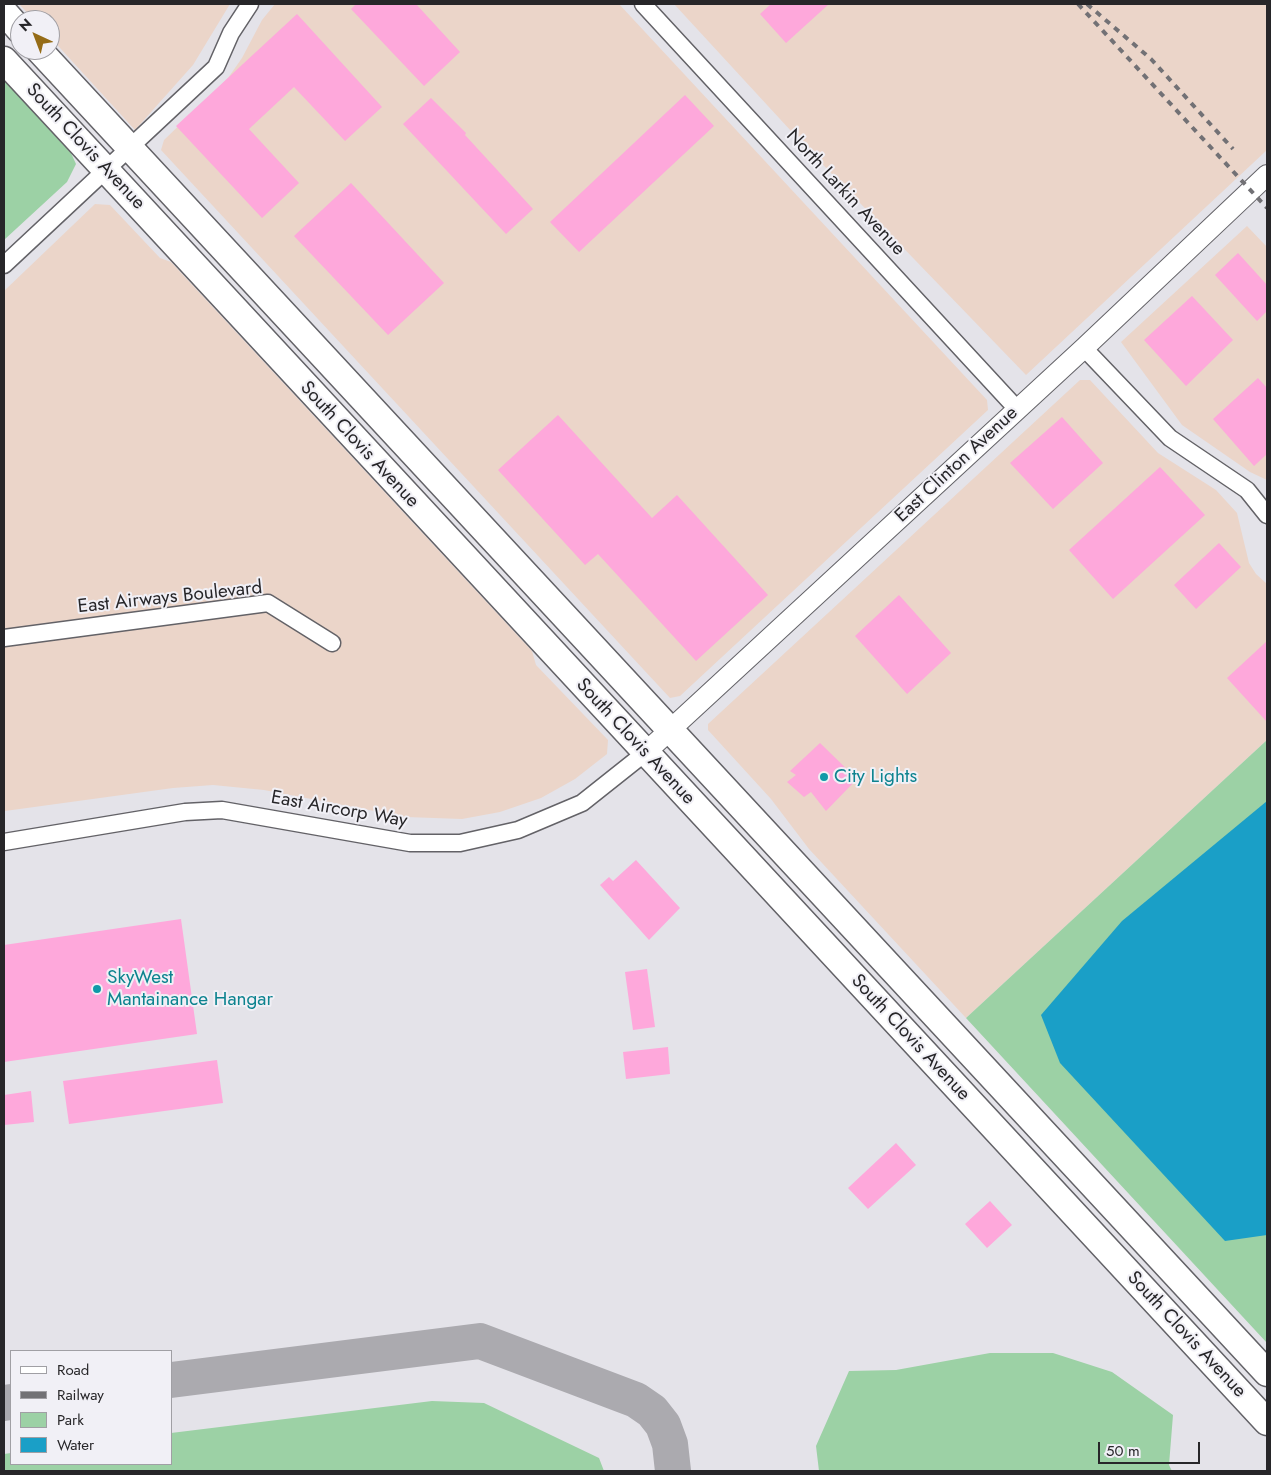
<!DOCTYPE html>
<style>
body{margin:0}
#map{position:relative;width:1271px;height:1475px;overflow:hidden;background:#e4e3e9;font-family:Jost,sans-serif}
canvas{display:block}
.frame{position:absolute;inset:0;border:5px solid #272629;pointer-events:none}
.legend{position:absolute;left:10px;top:1350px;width:162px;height:115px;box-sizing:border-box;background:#f1f0f6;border:1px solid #a09fa4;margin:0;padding:6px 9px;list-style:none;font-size:15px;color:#272629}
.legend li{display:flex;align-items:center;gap:10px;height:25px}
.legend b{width:25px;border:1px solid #a09fa4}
.north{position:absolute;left:10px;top:10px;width:50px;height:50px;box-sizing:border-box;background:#f1f0f6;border:1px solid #a09fa4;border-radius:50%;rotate:317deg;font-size:14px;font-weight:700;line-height:20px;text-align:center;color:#272629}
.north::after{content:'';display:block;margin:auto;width:18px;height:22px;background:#956c17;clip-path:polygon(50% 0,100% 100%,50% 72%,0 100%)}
.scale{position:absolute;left:1098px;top:1442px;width:102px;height:22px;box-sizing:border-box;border:2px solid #272629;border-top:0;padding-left:6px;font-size:15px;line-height:18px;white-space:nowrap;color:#272629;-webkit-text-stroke:4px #f1f0f6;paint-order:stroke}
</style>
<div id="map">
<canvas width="1271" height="1475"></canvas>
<div class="frame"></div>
<ul class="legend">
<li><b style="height:6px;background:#fff"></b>Road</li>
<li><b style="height:6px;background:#727175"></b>Railway</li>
<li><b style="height:14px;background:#9cd1a5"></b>Park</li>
<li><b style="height:14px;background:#1a9fc7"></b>Water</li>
</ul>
<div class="north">N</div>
<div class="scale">50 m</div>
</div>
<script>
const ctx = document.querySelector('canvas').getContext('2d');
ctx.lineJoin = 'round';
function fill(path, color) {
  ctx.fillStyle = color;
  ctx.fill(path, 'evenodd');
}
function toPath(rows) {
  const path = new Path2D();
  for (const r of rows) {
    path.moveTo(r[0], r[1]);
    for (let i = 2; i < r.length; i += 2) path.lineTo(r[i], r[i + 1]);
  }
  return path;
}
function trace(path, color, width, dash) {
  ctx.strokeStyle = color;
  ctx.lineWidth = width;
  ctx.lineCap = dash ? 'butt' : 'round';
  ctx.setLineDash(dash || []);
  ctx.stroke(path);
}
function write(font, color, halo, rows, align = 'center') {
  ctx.font = font + ' Jost,sans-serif';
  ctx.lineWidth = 4;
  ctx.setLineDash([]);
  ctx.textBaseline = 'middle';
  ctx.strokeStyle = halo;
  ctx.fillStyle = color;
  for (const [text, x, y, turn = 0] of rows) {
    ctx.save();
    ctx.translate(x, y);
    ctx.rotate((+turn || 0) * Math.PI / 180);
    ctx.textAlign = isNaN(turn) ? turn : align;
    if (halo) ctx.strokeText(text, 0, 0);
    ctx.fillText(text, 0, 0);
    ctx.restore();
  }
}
fill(toPath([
 [19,4,230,4,193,65,135,130,50,37,50,20,34,20],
 [275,4,619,4,987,400,988,410,680,696,670,698,161,150,164,140,228,78,242,58,262,20],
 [674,4,1267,4,1267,150,1026,375,803,144],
 [95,204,110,205,160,258,171,262,532,651,536,665,608,740,607,754,575,779,541,798,500,812,462,819,406,817,264,790,213,785,173,788,5,811,4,291],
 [1247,226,1267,247,1267,480,1250,472,1182,425,1121,342],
 [1080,380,1090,380,1158,453,1216,490,1237,513,1249,563,1256,574,1267,584,1267,740,966,1018,809,849,771,799,708,730,708,724]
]), '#ebd5c9');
fill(toPath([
 [4,80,71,153,76,164,67,182,4,240],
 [1267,740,1267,1343,966,1018],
 [990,1353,1053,1353,1112,1372,1173,1415,1169,1465,1172,1471,819,1471,816,1446,849,1371,896,1370],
 [432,1401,484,1403,599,1458,604,1471,4,1471,4,1454,11,1453,11,1464,171,1464,171,1433]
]), '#9cd1a5');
fill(toPath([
 [1267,801,1267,1235,1225,1241,1060,1063,1041,1015,1122,921]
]), '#1a9fc7');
trace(toPath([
 [171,1380,480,1341,636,1400,652,1411,663,1425,670,1444,673,1471],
 [4,1403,11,1402]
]), '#abaaaf', 36);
fill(toPath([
 [356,4,416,4,460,52,424,86,351,9],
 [771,4,829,4,786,43,760,14],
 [297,14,382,107,345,141,294,87,249,129,299,183,262,218,176,126],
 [685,95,714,126,579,252,550,222],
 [431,98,466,133,465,135,533,209,506,234,403,124],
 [351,183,444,283,388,335,294,236],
 [1238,253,1267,285,1267,311,1257,321,1215,275],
 [1192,296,1233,340,1186,386,1144,340],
 [1258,378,1267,388,1267,454,1254,466,1213,419],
 [558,415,652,518,677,495,768,595,696,661,598,554,585,565,498,470],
 [1062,417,1103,463,1053,509,1010,463],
 [1160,467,1205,515,1113,599,1069,550],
 [1219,543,1241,567,1196,609,1174,585],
 [899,595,951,653,907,694,855,636],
 [1267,641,1267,722,1227,678],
 [820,743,857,779,826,811,811,792,804,797,787,782,796,775,790,771],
 [636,860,680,908,649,940,600,885,609,877,613,881],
 [181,919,197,1034,4,1062,4,945],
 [647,969,655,1027,633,1030,625,972],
 [668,1047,670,1074,626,1079,623,1052],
 [217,1060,223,1103,69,1124,63,1081],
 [31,1091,34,1122,4,1125,4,1095],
 [896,1143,916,1165,868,1209,848,1188],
 [990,1201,1012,1225,987,1248,965,1224]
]), '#fea8db');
const minor = toPath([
 [643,4,1017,409],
 [4,265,216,67,231,33,250,4],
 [1084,348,1170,438,1247,490,1267,515],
 [4,638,268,603,332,643],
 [4,842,185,812,222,810,410,843,460,843,518,830,582,803,645,753]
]);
const tertiary = toPath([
 [645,753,1084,348,1267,175]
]);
const primary = toPath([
 [4,12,20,30],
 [39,50,1267,1373],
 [4,60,1267,1422]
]);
trace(minor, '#636267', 19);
trace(tertiary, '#636267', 22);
trace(primary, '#636267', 29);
trace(minor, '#fff', 16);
trace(tertiary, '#fff', 20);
trace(primary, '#fff', 26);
trace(toPath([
 [1078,4,1267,208],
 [1087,4,1151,59,1233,149]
]), '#727175', 4, [6, 6]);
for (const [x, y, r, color] of [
 [824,777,5,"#0f9aa8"],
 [97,989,5,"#0f9aa8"]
]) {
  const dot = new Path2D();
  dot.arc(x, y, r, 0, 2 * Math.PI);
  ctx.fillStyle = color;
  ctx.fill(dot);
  trace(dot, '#f1f0f6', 2);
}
write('19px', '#272629', '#f1f0f6', [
 ["South Clovis Avenue",85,147,47],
 ["North Larkin Avenue",845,193,47],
 ["South Clovis Avenue",359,445,47],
 ["East Clinton Avenue",957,465,-43],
 ["East Airways Boulevard",170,598,-6],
 ["South Clovis Avenue",635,742,47],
 ["East Aircorp Way",339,810,10],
 ["South Clovis Avenue",910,1038,47],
 ["South Clovis Avenue",1186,1335,47]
]);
write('19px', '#0d838f', '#f1f0f6', [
 ["City Lights",834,777],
 ["SkyWest",107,978],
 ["Mantainance Hangar",107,1000]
], 'left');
</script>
